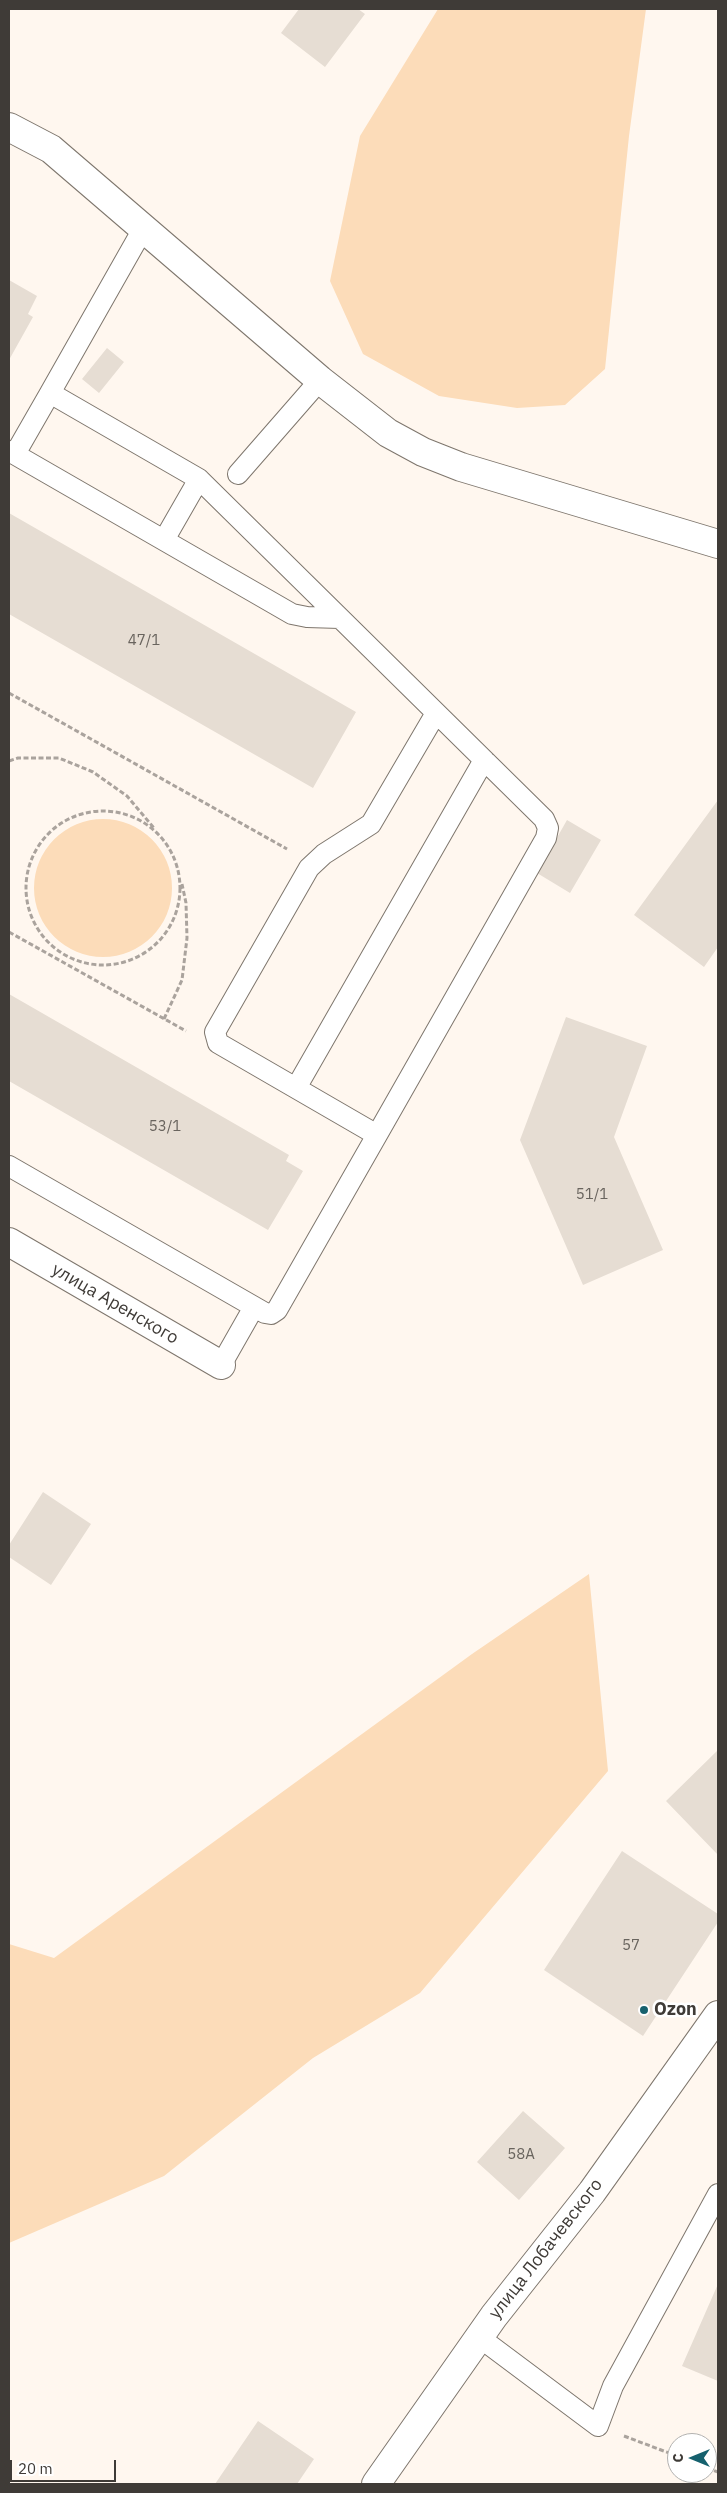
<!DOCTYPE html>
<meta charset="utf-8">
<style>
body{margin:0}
#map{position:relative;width:727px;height:2493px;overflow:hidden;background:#fff7ef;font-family:"IBM Plex Sans",sans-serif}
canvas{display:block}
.frame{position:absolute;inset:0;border:10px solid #3f3b37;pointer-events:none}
.north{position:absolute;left:667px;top:2433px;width:50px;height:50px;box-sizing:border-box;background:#fff;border:1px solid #b2b1af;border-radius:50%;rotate:270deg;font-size:14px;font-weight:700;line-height:20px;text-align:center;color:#3f3b37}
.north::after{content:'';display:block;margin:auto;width:18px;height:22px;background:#16616e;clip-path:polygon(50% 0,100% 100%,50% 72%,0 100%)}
.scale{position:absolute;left:10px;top:2460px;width:106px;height:22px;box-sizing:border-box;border:2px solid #3f3b37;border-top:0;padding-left:6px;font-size:15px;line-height:18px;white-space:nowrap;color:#3f3b37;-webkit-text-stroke:4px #fff;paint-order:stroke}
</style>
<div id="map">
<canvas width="727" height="2493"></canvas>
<div class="frame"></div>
<div class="north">С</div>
<div class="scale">20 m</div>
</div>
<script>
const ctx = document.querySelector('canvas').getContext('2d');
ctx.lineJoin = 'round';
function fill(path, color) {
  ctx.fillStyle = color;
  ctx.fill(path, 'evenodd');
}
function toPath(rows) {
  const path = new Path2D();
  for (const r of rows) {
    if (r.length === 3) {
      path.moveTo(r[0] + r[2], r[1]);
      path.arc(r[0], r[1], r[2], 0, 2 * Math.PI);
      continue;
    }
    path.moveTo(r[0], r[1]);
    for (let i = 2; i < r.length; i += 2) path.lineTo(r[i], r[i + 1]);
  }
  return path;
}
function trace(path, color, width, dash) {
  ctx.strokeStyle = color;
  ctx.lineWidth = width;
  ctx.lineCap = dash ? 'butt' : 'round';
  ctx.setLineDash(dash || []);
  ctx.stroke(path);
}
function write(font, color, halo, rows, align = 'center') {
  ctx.font = font + ' "IBM Plex Sans",sans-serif';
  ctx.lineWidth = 5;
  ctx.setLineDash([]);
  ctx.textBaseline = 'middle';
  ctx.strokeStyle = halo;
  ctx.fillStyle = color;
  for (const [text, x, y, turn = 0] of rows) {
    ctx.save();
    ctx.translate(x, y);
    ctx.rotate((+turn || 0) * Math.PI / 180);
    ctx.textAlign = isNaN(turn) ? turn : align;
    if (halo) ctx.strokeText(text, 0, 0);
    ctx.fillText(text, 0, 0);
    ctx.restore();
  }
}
fill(toPath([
 [438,9,646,9,629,136,605,369,565,405,517,408,439,396,363,354,330,281,360,136],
 [103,888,69],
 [589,1574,608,1771,420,1993,313,2058,164,2176,9,2243,9,1944,54,1958,472,1654]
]), '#fcdcb9');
fill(toPath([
 [299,9,358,9,365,14,325,67,281,33],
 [9,280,37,296,28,314,33,317,9,360],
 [107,348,124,362,99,393,82,379],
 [9,513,356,712,313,788,9,614],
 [718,800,718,947,704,967,634,915],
 [567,820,601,840,570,893,537,873],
 [9,994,289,1155,286,1161,303,1171,268,1230,9,1081],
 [566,1017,647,1046,614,1137,663,1250,583,1285,520,1140],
 [43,1492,91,1524,51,1585,9,1557,9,1545],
 [718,1750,718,1855,666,1801],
 [622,1851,718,1914,718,1922,643,2036,544,1970],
 [523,2111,565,2148,519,2200,477,2162],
 [718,2284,718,2381,682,2366],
 [258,2421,314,2459,297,2484,215,2484]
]), '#e6ddd3');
const service = toPath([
 [9,451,292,614,307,617,340,618],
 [15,454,50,393],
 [238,474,320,380],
 [164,540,199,479],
 [296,1088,484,760],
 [377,1135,218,1043,215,1032,309,868,324,854,371,824,436,713],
 [9,1166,265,1313,271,1314,277,1310,377,1135,546,838,548,828,544,819,199,479,50,393,143,229],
 [221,1365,254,1307],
 [479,2337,598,2426,613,2386,718,2194]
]);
const minor = toPath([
 [9,127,51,149,320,380,388,433,423,452,461,467,718,544],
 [9,1242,221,1365],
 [376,2484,494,2316,592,2192,718,2015]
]);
trace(service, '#7e766d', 22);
trace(minor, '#7e766d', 30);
trace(toPath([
 [9,693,287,849],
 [9,761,18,758,59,758,93,772,127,796,154,828],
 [103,888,77],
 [9,932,186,1031],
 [164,1019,182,980,187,938,186,903,182,884],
 [624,2436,677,2456],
 [707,2468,718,2472]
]), '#aaa39d', 3, [5, 2.5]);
trace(service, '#fff', 20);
trace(minor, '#fff', 28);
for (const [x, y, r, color] of [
 [644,2010,5,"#16616e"]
]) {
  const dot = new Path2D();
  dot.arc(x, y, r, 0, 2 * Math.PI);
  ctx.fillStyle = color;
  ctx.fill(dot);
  trace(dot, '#fff', 2);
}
write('15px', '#69645e', null, [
 ["47/1",144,641],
 ["53/1",165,1127],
 ["51/1",592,1195],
 ["57",631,1946],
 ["58А",521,2155]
]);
write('18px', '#3f3b37', '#fff', [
 ["улица Аренского",115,1304,30],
 ["улица Лобачевского",546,2249,-52]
]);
write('bold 18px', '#3f3b37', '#fff', [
 ["Ozon",654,2010]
], 'left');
</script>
